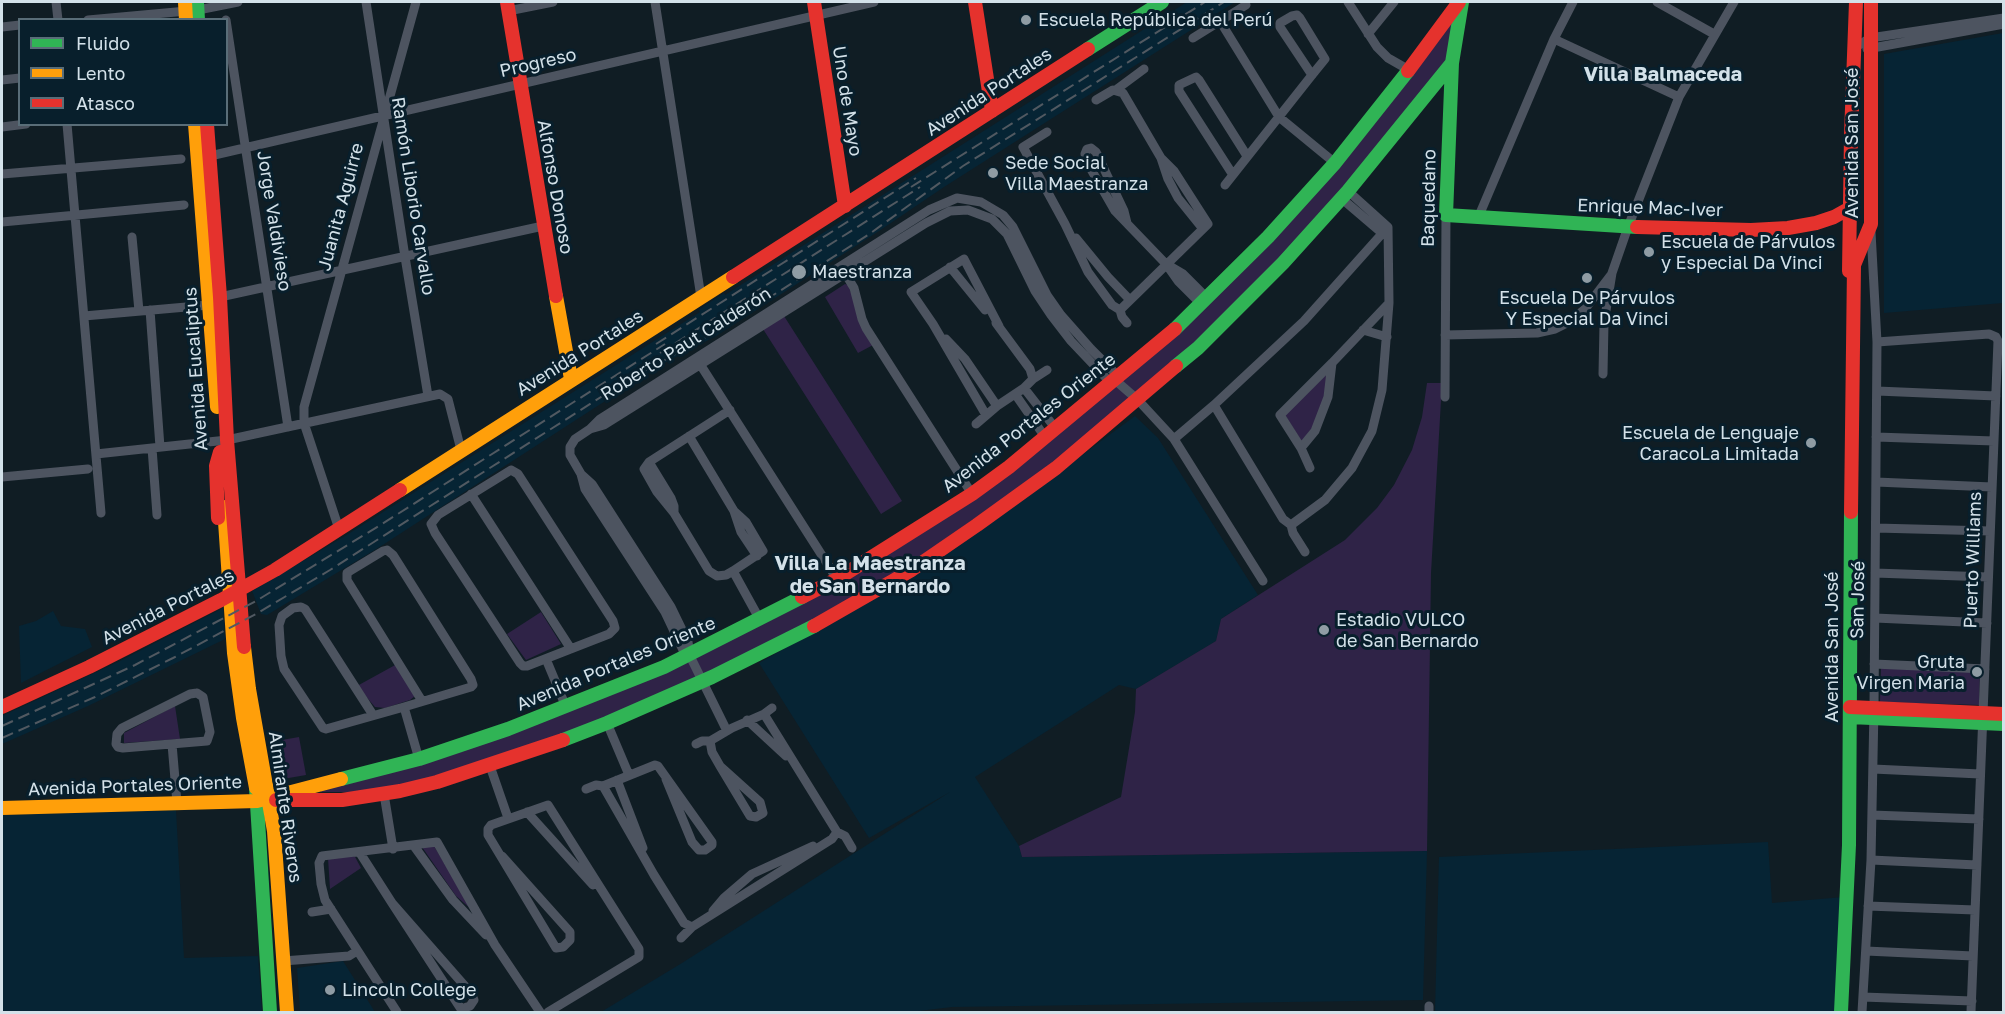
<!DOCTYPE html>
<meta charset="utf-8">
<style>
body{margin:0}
#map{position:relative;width:2005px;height:1014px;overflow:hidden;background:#101d24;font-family:"Golos Text",sans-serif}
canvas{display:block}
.frame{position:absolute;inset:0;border:3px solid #d3e1e9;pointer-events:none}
.legend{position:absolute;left:18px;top:18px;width:210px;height:108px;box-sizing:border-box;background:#081f2c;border:2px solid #596d78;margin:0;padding:8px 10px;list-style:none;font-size:18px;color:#d3e1e9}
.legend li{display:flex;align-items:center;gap:12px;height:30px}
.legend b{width:30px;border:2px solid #596d78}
</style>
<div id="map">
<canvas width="2005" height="1014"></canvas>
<div class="frame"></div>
<ul class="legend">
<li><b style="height:8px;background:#30b455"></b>Fluido</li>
<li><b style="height:8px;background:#ff9f0a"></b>Lento</li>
<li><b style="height:8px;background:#e5322d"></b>Atasco</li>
</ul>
</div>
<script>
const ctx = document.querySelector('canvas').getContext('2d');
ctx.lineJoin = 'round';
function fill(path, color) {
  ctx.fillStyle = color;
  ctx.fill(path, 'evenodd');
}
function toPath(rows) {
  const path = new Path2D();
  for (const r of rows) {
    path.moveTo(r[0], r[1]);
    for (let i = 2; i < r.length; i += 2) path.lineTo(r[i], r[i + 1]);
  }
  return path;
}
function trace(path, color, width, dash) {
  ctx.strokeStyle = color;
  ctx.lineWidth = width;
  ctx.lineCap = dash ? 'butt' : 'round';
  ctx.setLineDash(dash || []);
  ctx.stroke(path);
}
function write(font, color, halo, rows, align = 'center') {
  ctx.font = font + ' "Golos Text",sans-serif';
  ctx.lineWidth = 6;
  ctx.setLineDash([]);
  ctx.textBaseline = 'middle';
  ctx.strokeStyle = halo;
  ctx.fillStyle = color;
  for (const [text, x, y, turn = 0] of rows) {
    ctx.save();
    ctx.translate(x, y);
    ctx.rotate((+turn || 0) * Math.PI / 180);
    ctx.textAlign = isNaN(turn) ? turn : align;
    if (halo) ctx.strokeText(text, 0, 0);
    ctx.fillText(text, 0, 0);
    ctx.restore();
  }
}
fill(toPath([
 [1187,2,1235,2,944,187,879,231,716,336,664,363,378,548,267,615,261,614,252,591,345,536,700,312,699,310,704,306,724,293,725,295],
 [2003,33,2003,303,1884,313,1884,54],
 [1135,416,1158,438,1258,595,1221,619,1216,641,1136,689,1119,685,975,777,1019,846,1022,857,1427,851,1423,1000,952,1007,910,1012,601,1012,682,963,950,792,869,838,759,663,879,595,956,548],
 [223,608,225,639,88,706,2,744,2,716,118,662],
 [53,611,61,626,85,629,92,647,21,683,19,626,36,621],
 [176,810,184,958,258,956,262,1012,2,1012,2,815],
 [1768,842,1772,903,1844,897,1836,1012,1435,1012,1439,857],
 [343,961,375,1012,300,1012,297,968]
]), '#062434');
fill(toPath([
 [1453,16,1449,63,1292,247,1162,376,1044,470,905,567,817,619,645,703,509,756,375,792,321,792,321,787,471,746,741,634,951,511,1257,252],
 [845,284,848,285,873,345,858,353,825,297],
 [784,316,902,501,881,514,763,329],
 [1328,373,1326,394,1313,427,1302,442,1285,415],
 [1427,383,1442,383,1431,573,1427,851,1022,857,1019,846,1121,797,1135,712,1136,689,1216,641,1221,619,1345,540,1377,508,1394,485,1412,450,1422,417],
 [541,612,561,644,526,660,507,634],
 [397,664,415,696,410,700,385,708,375,707,357,686],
 [1881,668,1980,671,1979,705,1880,702],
 [175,706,180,739,124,743,124,733],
 [299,737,306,775,283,779,276,741],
 [434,846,472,910,456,896,422,847],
 [354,855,361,868,330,889,328,858]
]), '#2f2347');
trace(toPath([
 [56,2,58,20],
 [366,2,405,257,428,396],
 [655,2,701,297],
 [1348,2,1377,47,1388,58,1409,70],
 [1657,2,1714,34],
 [508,11,553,2],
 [88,20,198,10,238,2],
 [226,20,288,427],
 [1220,21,1279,117,1335,163],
 [2,27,20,25],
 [1368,34,1394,2],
 [1193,38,1246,5],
 [1554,39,1679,97],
 [1856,47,1870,38,2004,18],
 [1867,49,2004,24],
 [2,80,20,78],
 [1117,89,1144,69],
 [1096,100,1113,90,1123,93,1161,158,1168,179,1178,198,1203,229],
 [67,124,101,513],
 [2,127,26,124],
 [1047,132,1023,147,1065,224,1088,272,1112,305,1120,310,1122,317,1127,323],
 [210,156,874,2],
 [2,174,181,159],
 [1233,175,1179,91,1179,85,1196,77,1199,80,1247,156],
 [1225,185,1312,75,1325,59,1300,18,1297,15,1292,16,1280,23,1280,27,1312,75],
 [1341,198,1382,233],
 [1478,218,1554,39,1573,2],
 [2,222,184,205],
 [1127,223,1124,211,1096,152,1091,148,1087,149,1085,154,1092,171,1115,211,1166,264,1178,281,1201,304],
 [132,237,139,311],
 [1076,238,1108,277,1130,300],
 [1166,264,1183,274,1207,298],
 [950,267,985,310],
 [842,268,854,288,862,319,866,328,972,494],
 [220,297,543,226],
 [150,310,160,447],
 [1120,310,1208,224,1174,171,1161,158],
 [84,316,209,305],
 [1363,330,1387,337],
 [1445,335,1537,333,1555,329,1571,321,1585,309,1611,275],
 [946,339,965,359,997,406],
 [1877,342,1989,334,1996,337,1998,341,1971,1012],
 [698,361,837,579],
 [1332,363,1328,397,1315,431,1301,448,1280,415,1332,363,1389,303],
 [1603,374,1604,323,1612,273,1628,227,1679,97,1734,2],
 [1033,379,1047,370],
 [1024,388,1056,429],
 [1877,391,1996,396],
 [1015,394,1045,437],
 [1445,397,1446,215],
 [1214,405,1283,519,1291,525,1293,533,1305,552],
 [730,410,649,462,644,469,657,492,674,513,709,571,717,576,726,575,733,571,763,551,746,522,734,511],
 [986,415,933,324,911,292,964,259,999,326],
 [976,424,997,406,1024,388,1033,379,1030,369,996,323],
 [590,429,604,425,926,223,950,211,968,210,992,219,1007,234,1035,291,1051,315,1071,341,1108,380,1115,380,1138,400,1174,439,1263,581],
 [689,436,734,511,741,532,757,556],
 [1876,437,1994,441],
 [1174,439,1214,405,1304,321,1388,227],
 [152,448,157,515],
 [1301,448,1310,468],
 [96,454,227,440,440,394,448,399,461,450],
 [649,462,671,498,674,506,674,513],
 [511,470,518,474,613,621,615,628,609,634,527,666,523,666,520,663,435,533,431,524,438,515,511,470],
 [581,474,592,484,671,607,688,642,690,656],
 [2,477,88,469],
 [1876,482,1992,487],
 [471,494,571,649],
 [1291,525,1325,500,1352,468,1372,431,1382,390,1389,303,1388,227,1348,191],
 [1876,528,1990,531],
 [339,529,304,423,304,407,416,2],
 [733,571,760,620],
 [1875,573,1988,577],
 [1875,618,1987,623],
 [546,659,566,707],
 [1874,664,1985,669],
 [197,693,203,697,210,732,207,741,123,748,118,747,116,744,117,734,122,728,190,694,197,693],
 [404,707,419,759],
 [764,714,837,832,845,836,852,848],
 [373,715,305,609,301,607,293,608,282,616,279,625,281,656,284,669,323,728,326,729,404,707,471,687,473,685,471,679,393,555,387,550,383,551,350,571,347,573,347,580,422,701],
 [747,720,786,756],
 [607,723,629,775],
 [727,731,690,656,683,650,665,612,585,489,581,474,570,455,570,447,575,439,590,429,600,419,929,210,957,198,981,202,1003,215,1013,227,1047,295,1061,315,1091,349,1115,373,1115,380],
 [710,741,712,752,720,766,750,816,756,817,763,813,760,802,720,766],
 [172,744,177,803],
 [696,744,702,741,710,741,732,728,764,714,772,708],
 [490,766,508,818],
 [1873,769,1980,774],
 [617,780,643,848],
 [603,786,654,875,684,923,692,927],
 [586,789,596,785,603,786,655,765,658,766,712,842,712,845,705,850,699,850,692,842,666,779],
 [384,794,393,849],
 [527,812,593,885],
 [1872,815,1979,819],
 [414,846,453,900,486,935],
 [360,853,392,903,461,1009,470,1006,474,1000,471,993,392,903],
 [502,856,570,932,570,940,563,947,556,948,488,835,488,829,491,825,548,805,639,949,639,957,548,1012],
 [1871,860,1977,865],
 [1868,906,1975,910],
 [713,911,724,898,752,874,813,846],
 [312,912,331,909],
 [681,938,692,927,832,839,837,832],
 [1866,951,1973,956],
 [283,961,349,956,357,951],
 [1863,997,1972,1001],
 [397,1012,325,900,321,884,319,863,322,856,437,842,495,945,540,1012],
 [1429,1012,1429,1006],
 [1862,1012,1871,860,1874,708,1877,342,1871,232]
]), '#4d5460', 9);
trace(toPath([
 [197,2,198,20],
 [1462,2,1452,63,1446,215,1637,227],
 [1088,49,1162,2],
 [1175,329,1268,237,1335,163,1408,71],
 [1176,366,1198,348,1283,263,1348,191,1452,63],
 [1850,717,2004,724],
 [563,740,607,723,712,677,814,626],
 [341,779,419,759,508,729,664,667,802,597],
 [256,788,270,1012],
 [1841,1012,1849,845,1851,512]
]), '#30b455', 14);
trace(toPath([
 [185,2,186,20],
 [195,124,217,407],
 [556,296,571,379],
 [400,490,733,277],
 [224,507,234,653,243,718,256,788],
 [244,647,249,689,274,831,287,1012],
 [2,808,257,801,341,779]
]), '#ff9f0a', 14);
trace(toPath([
 [507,2,556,296],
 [814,2,845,206],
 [975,2,992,111],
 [1408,71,1459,2],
 [207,124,220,297,227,440,244,647],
 [1637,227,1751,230,1788,228,1816,223,1834,217,1850,208],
 [1849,271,1851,135,1856,2],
 [733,277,1088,49],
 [1851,512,1854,265,1871,224,1871,2],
 [218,518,216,466,220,452],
 [802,597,837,579,972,494,1009,467,1175,329],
 [814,626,910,571,977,525,1056,468,1176,366],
 [2,707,89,667,221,600,275,570,400,490],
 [1850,707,2004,714],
 [276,800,342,800,400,791,437,782,563,740]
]), '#e5322d', 14);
trace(toPath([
 [911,187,1205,2],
 [656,344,916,178],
 [660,353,920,187],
 [2,726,135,665,256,601,382,524,665,344],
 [2,738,95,697,173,658,256,614,330,570,623,383,715,332,868,235,963,166,1224,2]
]), '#515961', 2, [12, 6]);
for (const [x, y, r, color] of [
 [1026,20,6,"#8f9ca4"],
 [993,173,6,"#8f9ca4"],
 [1649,252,6,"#8f9ca4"],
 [799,272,8,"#8f9ca4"],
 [1587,278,6,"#8f9ca4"],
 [1811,443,6,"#8f9ca4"],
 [1324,630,6,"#8f9ca4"],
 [1977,672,6,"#8f9ca4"],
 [330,990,6,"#8f9ca4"]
]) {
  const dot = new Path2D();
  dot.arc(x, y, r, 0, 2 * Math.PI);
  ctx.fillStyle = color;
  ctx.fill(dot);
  trace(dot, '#081f2c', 2);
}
write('18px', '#d3e1e9', '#081f2c', [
 ["Escuela República del Perú",1038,20],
 ["Sede Social",1005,163],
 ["Villa Maestranza",1005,184],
 ["Escuela de Párvulos",1661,242],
 ["y Especial Da Vinci",1661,263],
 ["Maestranza",812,272],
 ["Escuela De Párvulos",1587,298,"center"],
 ["Y Especial Da Vinci",1587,319,"center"],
 ["Escuela de Lenguaje",1799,433,"right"],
 ["CaracoLa Limitada",1799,454,"right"],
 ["Estadio VULCO",1336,620],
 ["de San Bernardo",1336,641],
 ["Gruta",1965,662,"right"],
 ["Virgen Maria",1965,683,"right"],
 ["Lincoln College",342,990]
], 'left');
write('18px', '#d3e1e9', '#081f2c', [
 ["Progreso",538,63,-13],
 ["Avenida Portales",989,92,-33],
 ["Uno de Mayo",847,101,81],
 ["Avenida San José",1852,143,-90],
 ["Alfonso Donoso",555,187,80],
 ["Ramón Liborio Carvallo",413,196,81],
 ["Baquedano",1429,198,-89],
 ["Juanita Aguirre",341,207,-75],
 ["Enrique Mac-Iver",1650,208,2],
 ["Jorge Valdivieso",274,221,81],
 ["Roberto Paut Calderón",686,344,-32],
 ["Avenida Portales",580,353,-32],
 ["Avenida Eucaliptus",196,369,-94],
 ["Avenida Portales Oriente",1029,423,-38],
 ["Puerto Williams",1973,560,-88],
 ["San José",1858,600,-89],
 ["Avenida Portales",168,607,-27],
 ["Avenida San José",1832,647,-90],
 ["Avenida Portales Oriente",616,664,-23],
 ["Avenida Portales Oriente",135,786,-2],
 ["Almirante Riveros",285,807,82]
]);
write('bold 20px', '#d3e1e9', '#081f2c', [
 ["Villa Balmaceda",1663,75],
 ["Villa La Maestranza",870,564],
 ["de San Bernardo",870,587]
]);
</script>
